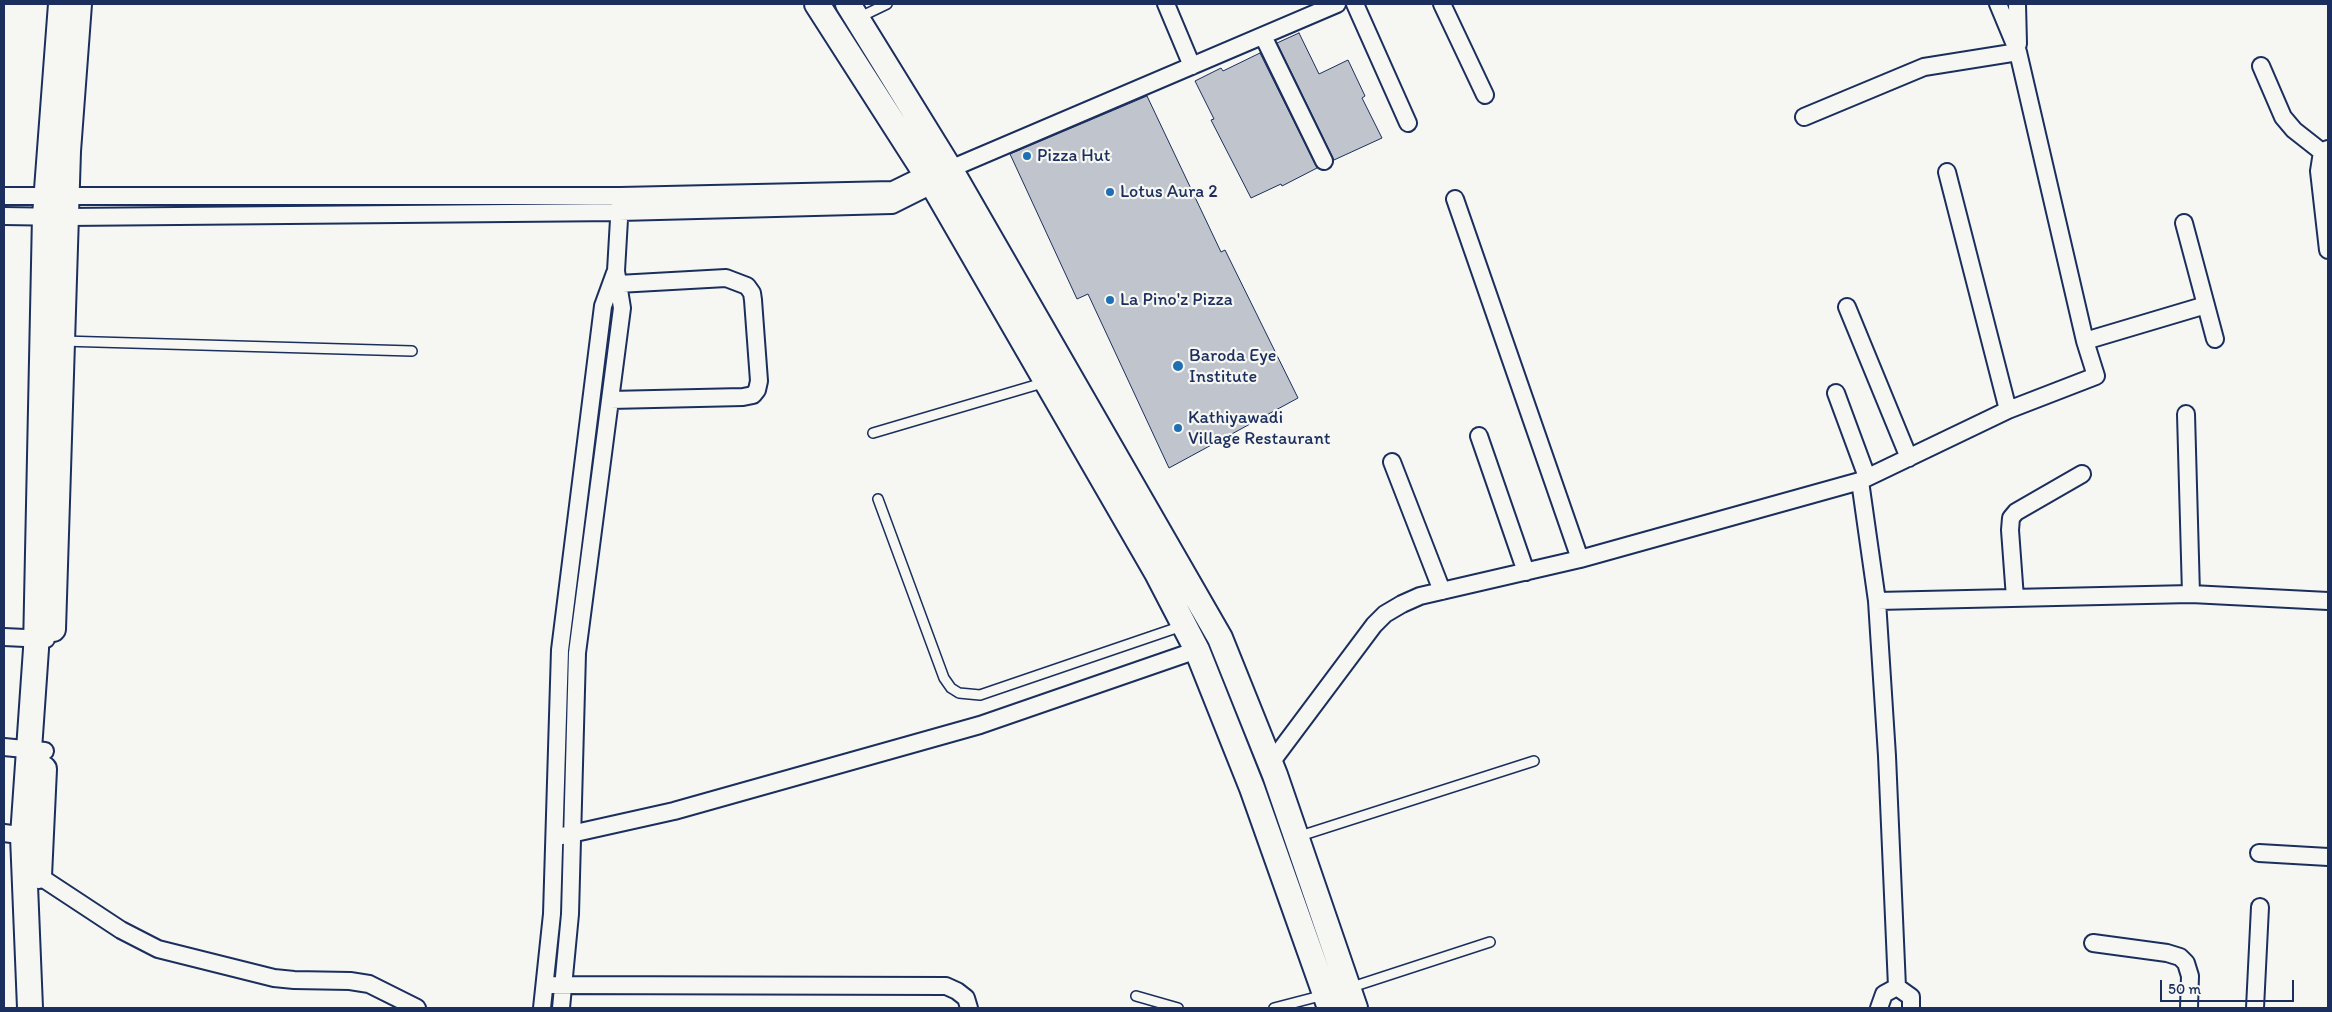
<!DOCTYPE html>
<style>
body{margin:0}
#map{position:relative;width:2332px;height:1012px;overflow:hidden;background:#f6f6f2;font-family:Itim,sans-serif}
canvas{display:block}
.frame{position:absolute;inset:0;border:5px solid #1b2f5e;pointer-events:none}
.scale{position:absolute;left:2160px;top:980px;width:134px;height:22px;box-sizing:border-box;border:2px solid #1b2f5e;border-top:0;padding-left:6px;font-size:15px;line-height:18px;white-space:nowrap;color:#1b2f5e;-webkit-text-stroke:4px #f6f6f2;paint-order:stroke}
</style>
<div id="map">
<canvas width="2332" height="1012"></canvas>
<div class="frame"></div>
<div class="scale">50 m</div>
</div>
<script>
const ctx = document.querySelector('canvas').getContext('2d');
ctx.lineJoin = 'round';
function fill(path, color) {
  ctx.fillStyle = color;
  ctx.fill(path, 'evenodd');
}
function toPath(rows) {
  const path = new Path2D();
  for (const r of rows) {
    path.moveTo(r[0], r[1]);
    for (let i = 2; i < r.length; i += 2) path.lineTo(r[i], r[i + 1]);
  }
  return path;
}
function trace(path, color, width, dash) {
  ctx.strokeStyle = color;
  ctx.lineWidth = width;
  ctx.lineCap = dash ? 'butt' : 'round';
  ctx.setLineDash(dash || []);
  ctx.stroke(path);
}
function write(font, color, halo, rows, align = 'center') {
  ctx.font = font + ' Itim,sans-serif';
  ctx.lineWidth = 4.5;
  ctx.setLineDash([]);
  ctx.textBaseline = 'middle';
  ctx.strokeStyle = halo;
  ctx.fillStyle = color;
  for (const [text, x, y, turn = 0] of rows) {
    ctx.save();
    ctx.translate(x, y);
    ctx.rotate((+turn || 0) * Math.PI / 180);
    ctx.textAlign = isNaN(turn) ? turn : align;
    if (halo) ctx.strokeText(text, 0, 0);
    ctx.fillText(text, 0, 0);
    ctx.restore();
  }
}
const building = toPath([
 [1299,33,1319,74,1348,60,1365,96,1362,98,1382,138,1334,160,1277,43,1299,33],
 [1260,53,1317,168,1282,186,1281,184,1251,198,1211,120,1214,119,1195,81,1221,68,1223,71,1260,53],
 [1147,96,1221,252,1225,250,1298,398,1169,468,1088,294,1077,299,1010,154,1147,96]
]);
fill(building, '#c0c4cd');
trace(building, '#1b2f5e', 1);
const lane = toPath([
 [858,18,887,4],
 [62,341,412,351],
 [873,433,1046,382],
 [878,499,944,678,951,688,959,693,980,695,1182,626],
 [1297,837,1534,761],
 [1349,988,1490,942],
 [1136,996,1178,1008],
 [1274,1008,1324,995]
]);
const street = toPath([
 [1166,4,1192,66],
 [1355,4,1408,123],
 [1442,4,1485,95],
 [2017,4,2018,44],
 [1263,36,1324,161],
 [2261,66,2283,117,2294,130,2322,152],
 [1804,117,1924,67,2018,52],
 [2328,149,2322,152,2319,171,2328,250],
 [950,169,1337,4],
 [1947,172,2008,410],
 [4,196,620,196,893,190,934,170],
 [1455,199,1580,559],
 [4,216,67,217,620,212,892,205,940,181],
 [2184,223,2215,339],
 [1847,307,1909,458],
 [2085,341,2206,305],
 [1836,393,1867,477],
 [610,400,743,397,753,395,757,390,759,381,753,300,752,293,747,286,726,278,618,284],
 [2186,414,2191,594],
 [1479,436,1526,572],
 [1392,462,1442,591],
 [1860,481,1877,601,1887,756,1897,987],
 [2015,598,2010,530,2011,518,2016,512,2082,474],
 [1877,601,2191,594,2328,601],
 [4,637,46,639],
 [4,747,45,751],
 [1270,764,1374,625,1385,614,1402,604,1420,596,1580,559,1860,481,2008,410,2096,376,2085,341,2018,52,1998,4],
 [4,833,34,837],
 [562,836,674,811,980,725,1197,650],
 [2259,853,2328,857],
 [39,876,121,930,158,949,274,978,294,980,350,981,369,984,417,1008],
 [2093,943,2167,953,2180,957,2186,963,2190,976,2189,1008],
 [553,985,946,986,957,991,966,998,969,1008],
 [1897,987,1911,997,1911,1008],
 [542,1008,552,914,560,650,603,306,615,273],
 [561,1008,570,914,577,653,622,308,616,271,620,202],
 [1879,1008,1884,994,1897,987],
 [2255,1008,2260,907]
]);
const secondary = toPath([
 [817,4,933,185,1157,573,1197,650,1252,788,1330,1008],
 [848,4,953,174,1220,638,1275,775,1355,1008],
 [53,629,68,151,79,4],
 [39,876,44,769],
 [30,1008,23,836,36,649,45,216,61,4]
]);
trace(lane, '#1b2f5e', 12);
trace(street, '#1b2f5e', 20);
trace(secondary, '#1b2f5e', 28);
trace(lane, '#f6f6f2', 9);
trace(street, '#f6f6f2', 16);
trace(secondary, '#f6f6f2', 24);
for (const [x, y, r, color] of [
 [1027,156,5,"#1f6fb2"],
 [1110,192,5,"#1f6fb2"],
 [1110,300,5,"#1f6fb2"],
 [1178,366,6,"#1f6fb2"],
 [1178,428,5,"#1f6fb2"]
]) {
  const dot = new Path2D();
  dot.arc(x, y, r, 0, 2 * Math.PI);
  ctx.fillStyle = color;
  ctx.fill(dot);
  trace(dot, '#f6f6f2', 2);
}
write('18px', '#1b2f5e', '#f6f6f2', [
 ["Pizza Hut",1037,156],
 ["Lotus Aura 2",1120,192],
 ["La Pino'z Pizza",1120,300],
 ["Baroda Eye",1189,356],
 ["Institute",1189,377],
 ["Kathiyawadi",1188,418],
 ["Village Restaurant",1188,439]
], 'left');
</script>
